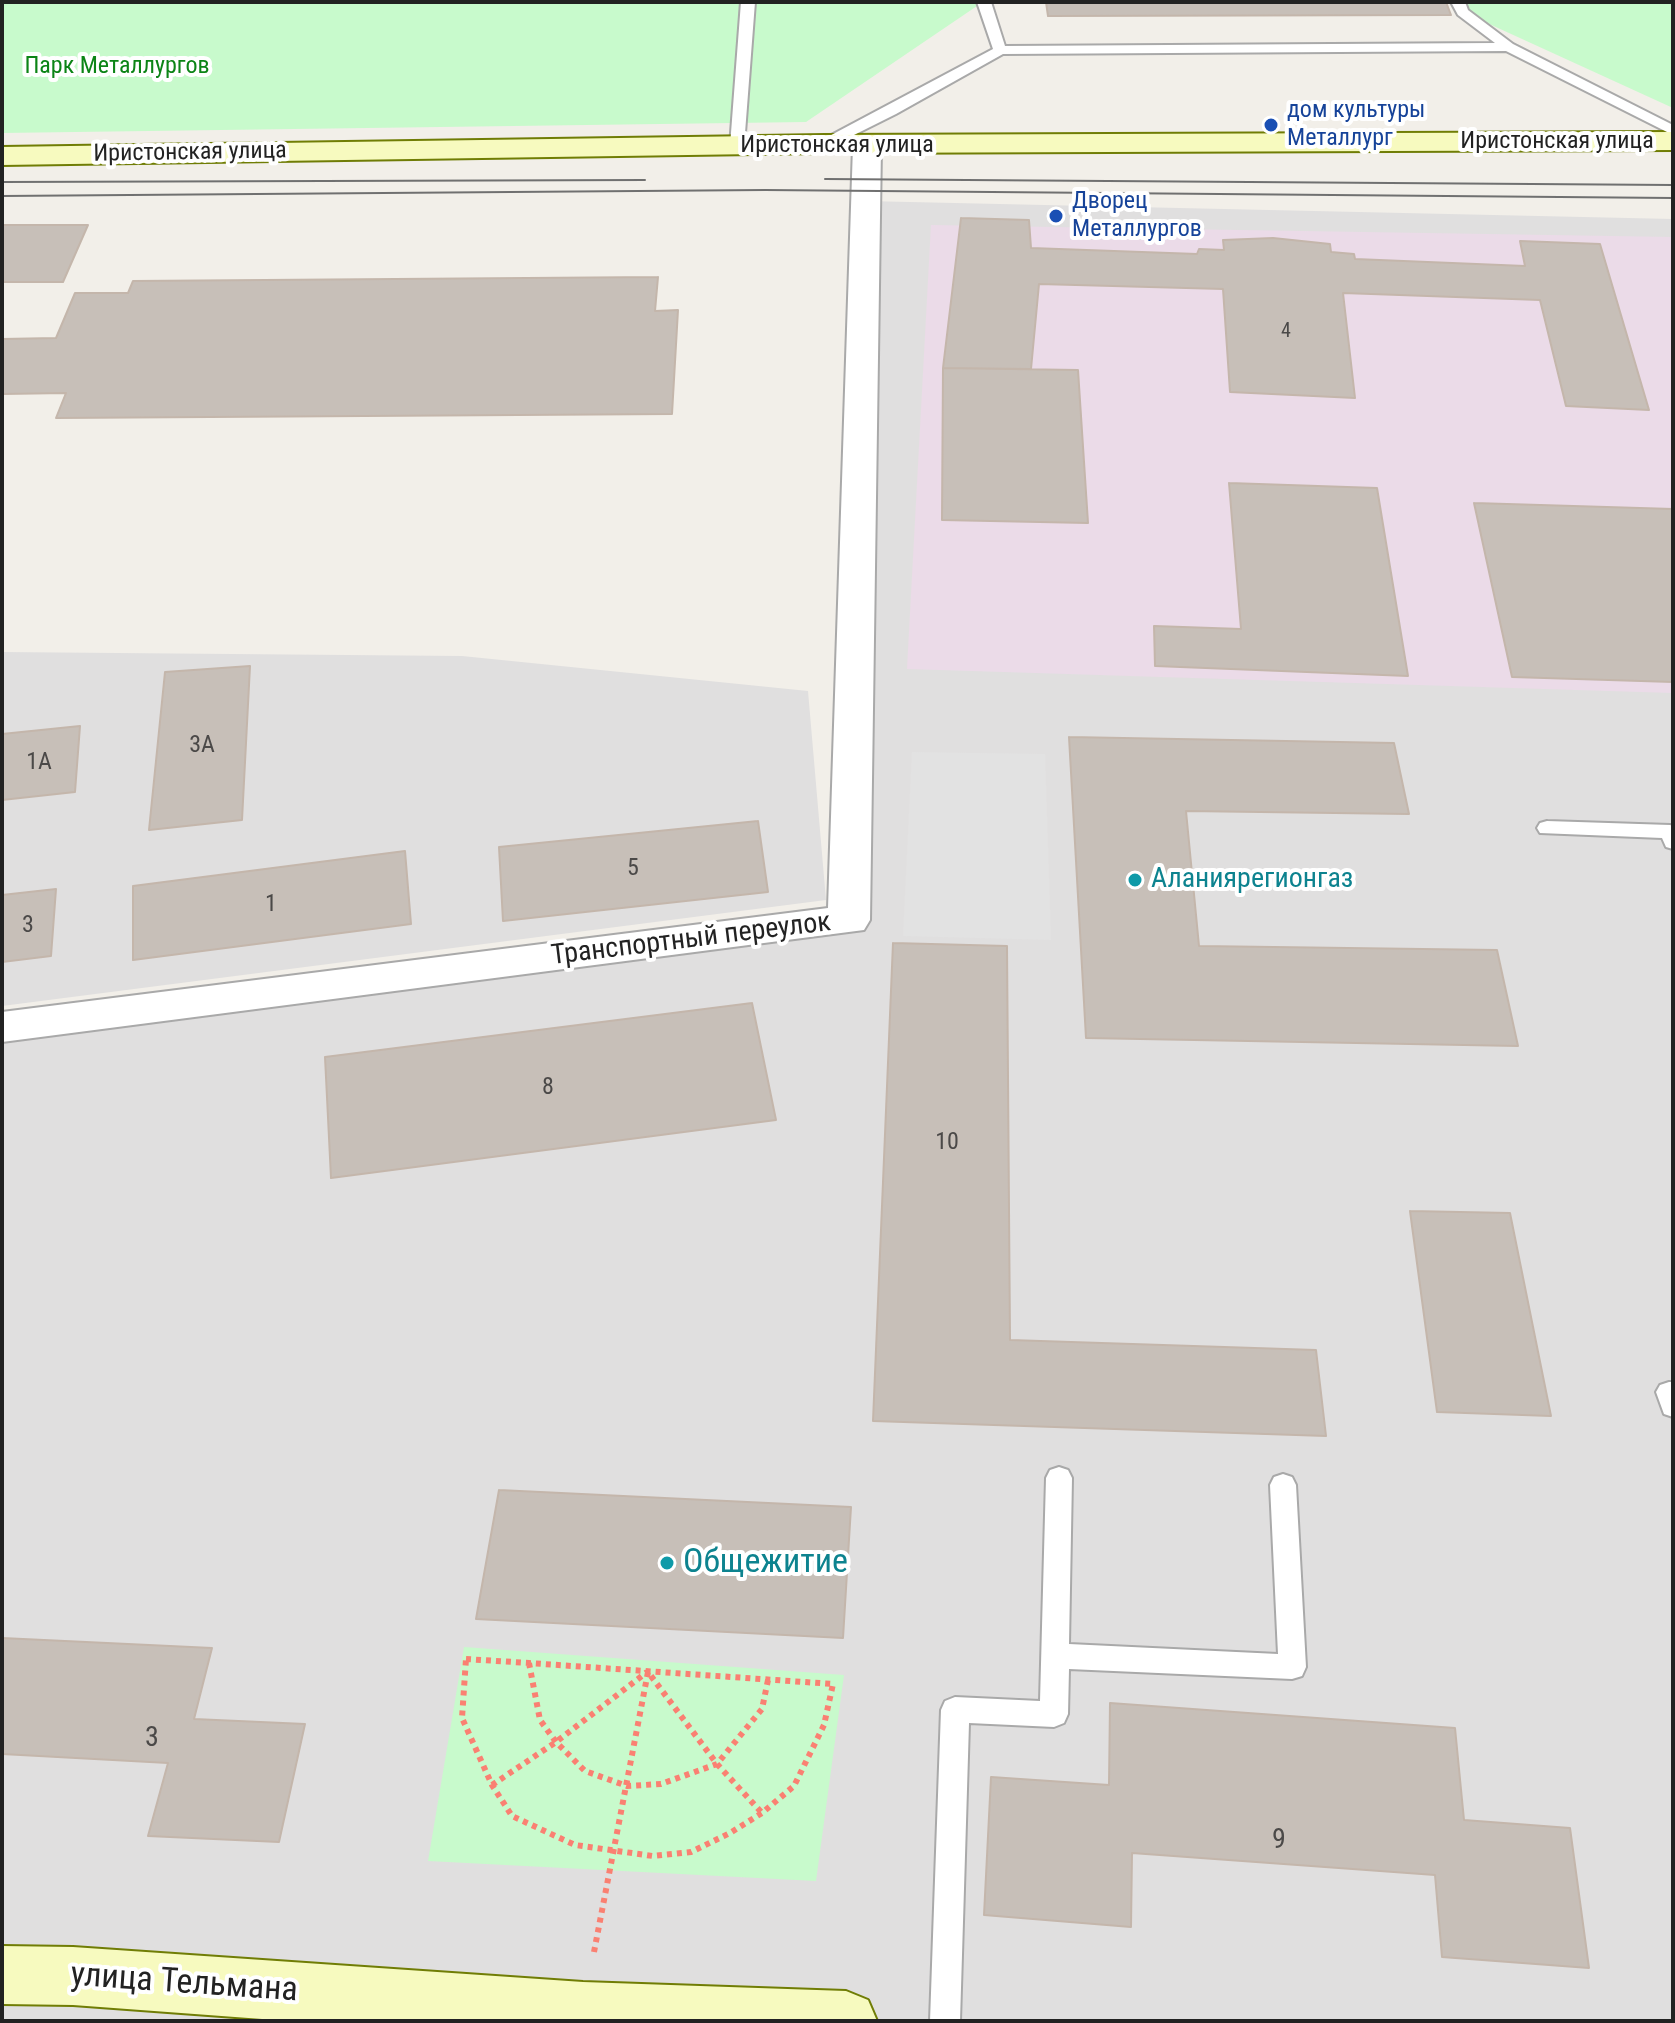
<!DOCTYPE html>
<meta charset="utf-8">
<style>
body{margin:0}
#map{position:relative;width:1675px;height:2023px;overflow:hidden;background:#f2efe9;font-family:"Roboto Condensed",sans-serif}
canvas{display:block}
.frame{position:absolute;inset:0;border:4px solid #222;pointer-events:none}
</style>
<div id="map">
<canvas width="1675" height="2023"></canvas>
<div class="frame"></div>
</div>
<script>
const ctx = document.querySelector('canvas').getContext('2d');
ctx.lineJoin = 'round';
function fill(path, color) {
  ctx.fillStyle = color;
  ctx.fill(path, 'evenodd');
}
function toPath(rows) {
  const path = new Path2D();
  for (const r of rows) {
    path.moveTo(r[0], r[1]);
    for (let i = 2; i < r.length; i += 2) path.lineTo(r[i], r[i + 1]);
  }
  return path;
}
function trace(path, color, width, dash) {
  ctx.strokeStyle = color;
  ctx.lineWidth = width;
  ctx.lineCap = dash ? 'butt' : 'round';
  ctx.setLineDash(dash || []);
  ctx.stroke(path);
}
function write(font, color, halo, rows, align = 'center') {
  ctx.font = font + ' "Roboto Condensed",sans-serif';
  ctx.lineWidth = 8;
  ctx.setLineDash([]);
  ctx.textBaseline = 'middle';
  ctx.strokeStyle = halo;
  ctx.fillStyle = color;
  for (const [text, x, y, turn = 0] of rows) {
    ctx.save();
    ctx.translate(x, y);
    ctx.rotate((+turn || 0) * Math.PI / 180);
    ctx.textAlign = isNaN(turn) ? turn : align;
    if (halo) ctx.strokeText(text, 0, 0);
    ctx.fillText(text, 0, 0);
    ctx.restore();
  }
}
fill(toPath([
 [865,201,1673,219,1673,2021,2,2021,2,1027,849,920],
 [2,652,462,656,808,691,826,900,2,1006]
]), '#e0dfdf');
fill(toPath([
 [931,225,1673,237,1673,693,907,669]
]), '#ebdbe8');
fill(toPath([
 [2,2,976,2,977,6,806,122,2,133],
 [1462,2,1673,2,1673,108,1463,12],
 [464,1647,844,1675,816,1881,428,1861]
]), '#c8facc');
fill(toPath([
 [912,752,1045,754,1051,940,903,936]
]), '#e2e2e2');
const building = toPath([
 [1046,2,1446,2,1451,15,1048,16,1046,2],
 [961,218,1029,220,1031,248,1197,254,1199,249,1224,250,1223,240,1273,238,1330,244,1331,252,1354,254,1355,259,1525,266,1520,241,1600,244,1649,410,1566,406,1540,300,1343,293,1355,398,1230,392,1223,289,1039,284,1031,369,943,368,961,218],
 [2,225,88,225,63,282,2,282,2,225],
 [658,277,655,311,678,310,672,414,56,418,66,393,2,394,2,339,56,338,75,293,128,293,133,281,658,277],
 [943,368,1078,370,1088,523,942,520,943,368],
 [1229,483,1377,488,1408,676,1155,666,1154,626,1241,629,1229,483],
 [1474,503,1673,509,1673,682,1512,677,1474,503],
 [250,666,242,820,149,830,165,672,250,666],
 [80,726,75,792,2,800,2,734,80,726],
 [1069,737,1394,743,1409,814,1186,811,1199,946,1497,950,1518,1046,1086,1038,1069,737],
 [758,821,768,892,503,921,499,847,758,821],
 [405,851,411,924,133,960,133,886,405,851],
 [56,889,51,956,2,962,2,895,56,889],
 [893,943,1007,946,1010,1340,1316,1350,1326,1436,873,1421,893,943],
 [752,1003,776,1120,331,1178,325,1057,752,1003],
 [1410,1211,1510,1213,1551,1416,1437,1412,1410,1211],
 [499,1490,851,1507,843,1638,476,1619,499,1490],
 [2,1638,212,1648,194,1719,305,1724,279,1842,148,1836,168,1763,2,1754,2,1638],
 [1110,1703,1455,1728,1464,1820,1570,1828,1589,1968,1442,1957,1435,1875,1132,1853,1131,1927,984,1915,991,1777,1109,1785,1110,1703]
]);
fill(building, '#c7bfb8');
trace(building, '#c4b6ab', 2);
const lane = toPath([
 [741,2,755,2,744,146,737,150,730,146,741,2],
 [977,2,991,2,1005,46,1495,43,1458,15,1451,2,1465,2,1468,10,1513,44,1673,125,1673,135,1506,51,1003,54,896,114,830,147,820,147,820,141,993,49,977,2],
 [1547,821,1670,825,1673,826,1673,849,1666,847,1662,838,1540,833,1537,828,1540,823,1547,821],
 [1669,1382,1673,1382,1673,1417,1664,1414,1656,1392,1660,1385,1669,1382],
 [1059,1467,1068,1470,1072,1478,1069,1644,1278,1654,1270,1485,1274,1477,1283,1474,1292,1477,1296,1485,1306,1667,1302,1676,1292,1679,1069,1669,1068,1714,1064,1723,1054,1727,969,1723,960,2021,930,2021,941,1710,945,1701,955,1697,1040,1701,1046,1478,1050,1470,1059,1467]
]);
const street = toPath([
 [867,137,877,140,881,146,870,920,864,930,2,1042,2,1012,828,908,853,146,857,140,867,137]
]);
const secondary = toPath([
 [1673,132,1673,150,825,153,2,165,2,147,825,135,1673,132],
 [2,1946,73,1947,583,1982,846,1991,868,2000,877,2021,289,2021,73,2005,2,2004,2,1946]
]);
trace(lane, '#a9a9a9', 4);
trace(street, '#a9a9a9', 4);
trace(secondary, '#707d05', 4);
trace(toPath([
 [466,1659,529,1663,833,1684,824,1725,794,1786,762,1813,730,1833,691,1852,653,1856,575,1845,512,1816,492,1785,462,1718,466,1659],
 [529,1663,540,1720,556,1742,585,1771,627,1786,661,1784,717,1764,762,1709,768,1680],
 [492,1785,556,1742,647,1672],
 [594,1952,648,1672,717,1764,762,1813]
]), '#fa8072', 6, [5, 5]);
fill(lane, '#fff');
fill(street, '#fff');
fill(secondary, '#f7fabf');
trace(toPath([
 [825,179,1673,185],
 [2,182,645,180],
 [2,196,765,190,1673,198]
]), '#707070', 2);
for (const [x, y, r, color] of [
 [1271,125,8,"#1a4fb4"],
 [1056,216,8,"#1a4fb4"],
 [1135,880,8,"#0f9aa8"],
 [667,1563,8,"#0f9aa8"]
]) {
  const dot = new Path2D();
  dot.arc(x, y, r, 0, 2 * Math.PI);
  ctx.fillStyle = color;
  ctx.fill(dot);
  trace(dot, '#fff', 3);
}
write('20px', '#4b4948', null, [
 ["4",1286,332]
]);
write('24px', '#0c8416', '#fff', [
 ["Парк Металлургов",117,67]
]);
write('24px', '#164399', '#fff', [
 ["дом культуры",1287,111],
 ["Металлург",1287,139],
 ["Дворец",1072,202],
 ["Металлургов",1072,230]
], 'left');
write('24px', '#222', '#fff', [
 ["Иристонская улица",1557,142],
 ["Иристонская улица",837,146],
 ["Иристонская улица",190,153,-1]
]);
write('24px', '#4b4948', null, [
 ["3А",202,746],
 ["1А",39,763],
 ["5",633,869],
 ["1",271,905],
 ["3",28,926],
 ["8",548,1088],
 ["10",947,1143]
]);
write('28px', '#0d838f', '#fff', [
 ["Аланиярегионгаз",1151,880]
], 'left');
write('28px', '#222', '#fff', [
 ["Транспортный переулок",691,940,-7]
]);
write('28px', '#4b4948', null, [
 ["3",152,1739],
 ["9",1279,1841]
]);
write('34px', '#0d838f', '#fff', [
 ["Общежитие",683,1563]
], 'left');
write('34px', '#222', '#fff', [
 ["улица Тельмана",184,1984,4]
]);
</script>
